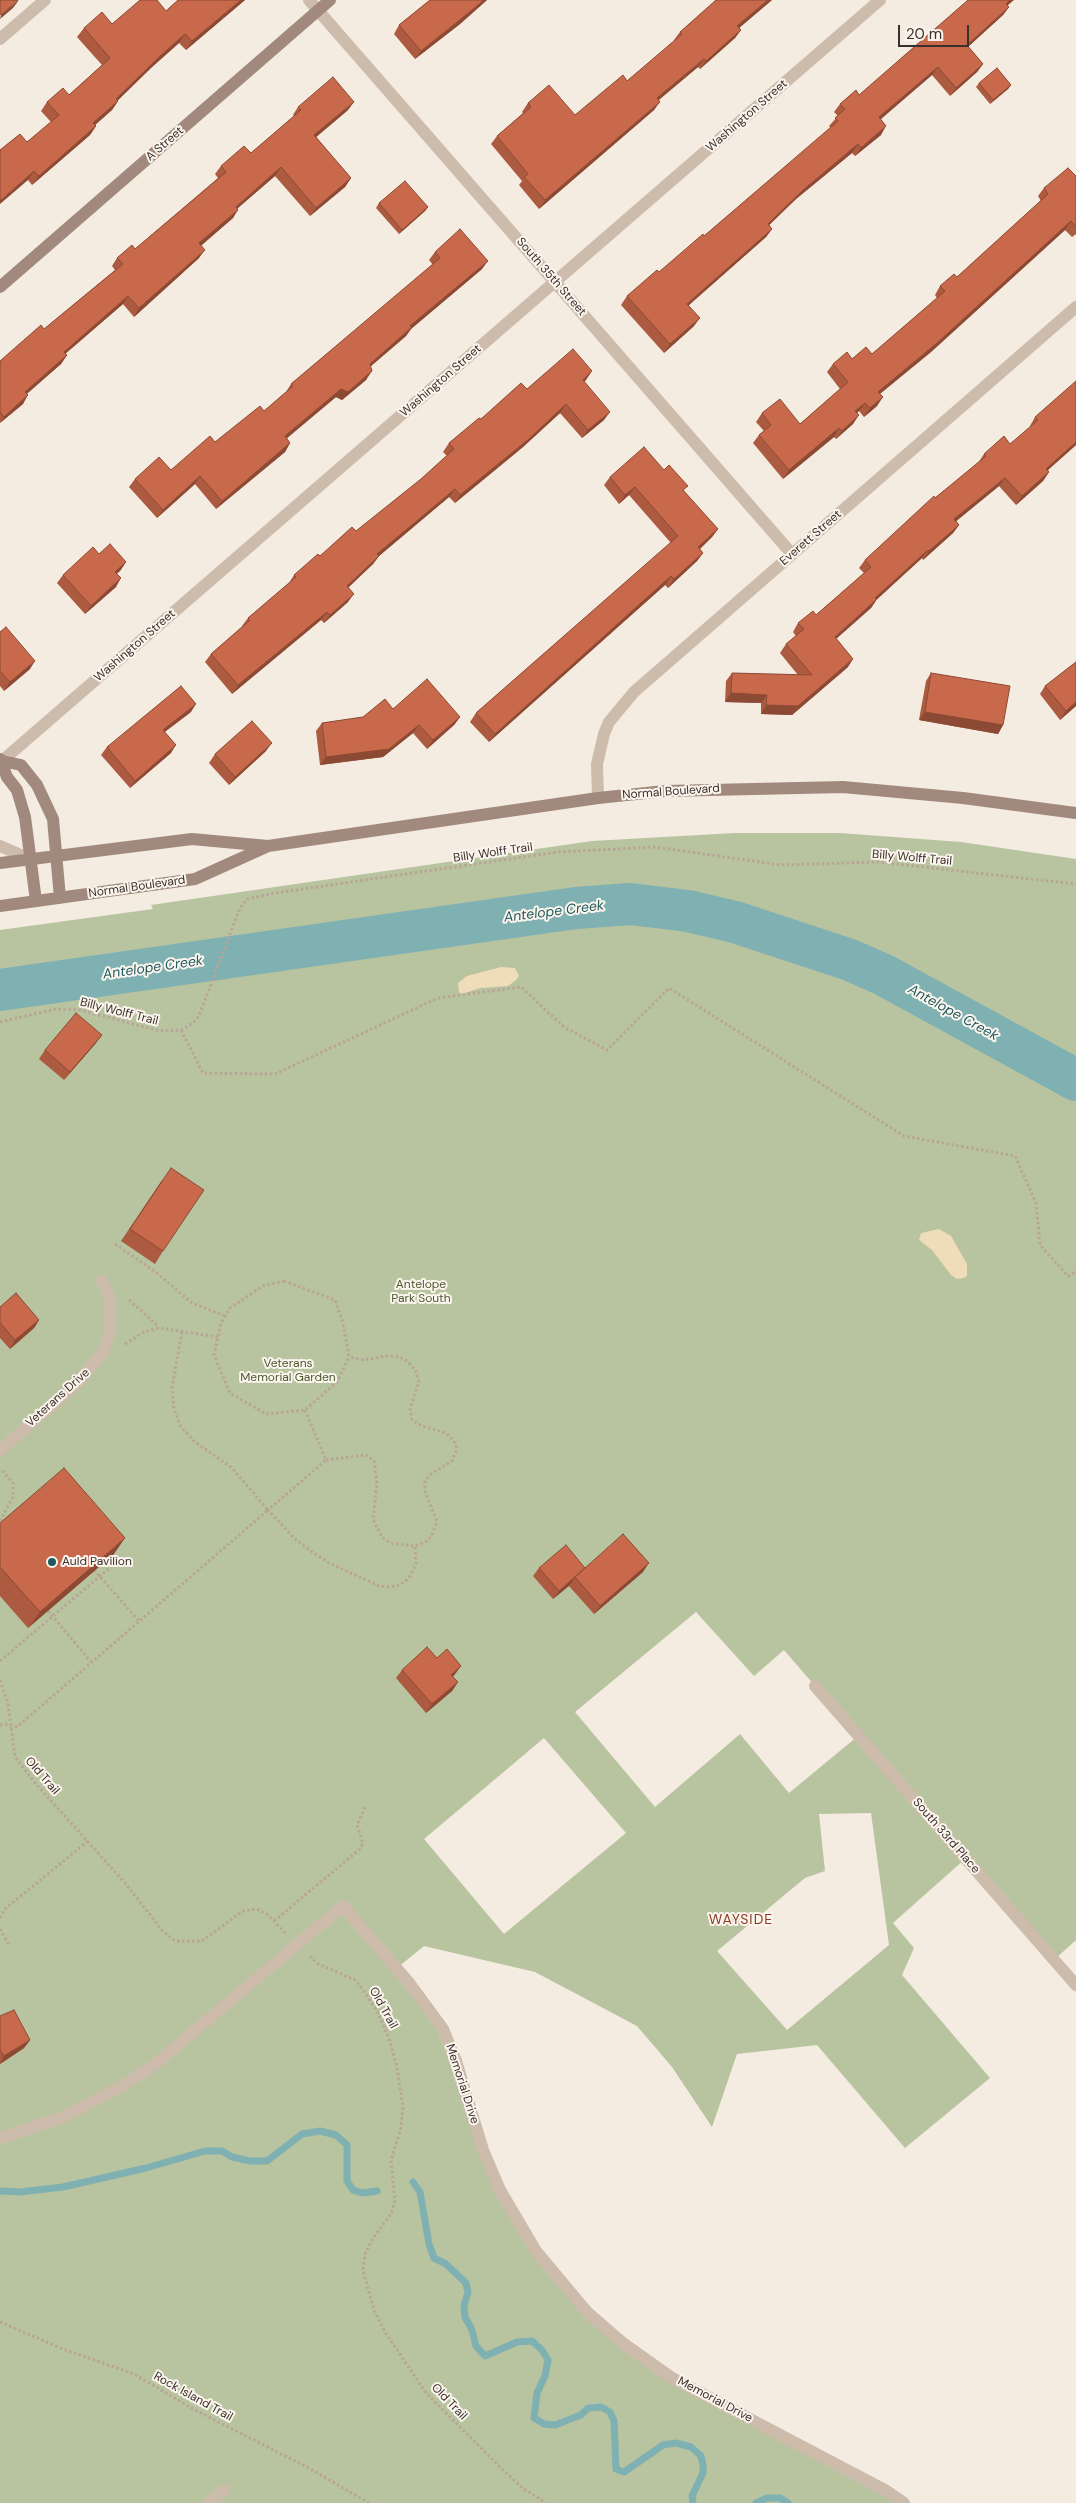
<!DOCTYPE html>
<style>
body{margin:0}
#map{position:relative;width:1076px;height:2503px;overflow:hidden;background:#f4ebe1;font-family:"DM Sans",sans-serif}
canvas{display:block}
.scale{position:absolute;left:898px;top:25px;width:71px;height:22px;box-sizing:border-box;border:2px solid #3b302b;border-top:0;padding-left:6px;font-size:15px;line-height:18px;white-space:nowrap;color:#3b302b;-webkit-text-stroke:4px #fbf5ee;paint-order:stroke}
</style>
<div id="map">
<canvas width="1076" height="2503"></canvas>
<div class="scale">20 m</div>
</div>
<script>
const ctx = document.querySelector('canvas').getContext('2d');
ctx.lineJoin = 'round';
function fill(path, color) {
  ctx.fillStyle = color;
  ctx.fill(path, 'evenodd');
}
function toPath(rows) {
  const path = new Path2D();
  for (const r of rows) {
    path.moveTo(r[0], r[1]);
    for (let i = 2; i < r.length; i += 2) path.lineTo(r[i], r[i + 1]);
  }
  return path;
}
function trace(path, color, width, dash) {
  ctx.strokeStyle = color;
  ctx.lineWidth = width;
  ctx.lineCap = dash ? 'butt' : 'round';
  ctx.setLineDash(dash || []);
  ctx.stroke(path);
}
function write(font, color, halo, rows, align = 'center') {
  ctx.font = font + ' "DM Sans",sans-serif';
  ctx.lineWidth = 4;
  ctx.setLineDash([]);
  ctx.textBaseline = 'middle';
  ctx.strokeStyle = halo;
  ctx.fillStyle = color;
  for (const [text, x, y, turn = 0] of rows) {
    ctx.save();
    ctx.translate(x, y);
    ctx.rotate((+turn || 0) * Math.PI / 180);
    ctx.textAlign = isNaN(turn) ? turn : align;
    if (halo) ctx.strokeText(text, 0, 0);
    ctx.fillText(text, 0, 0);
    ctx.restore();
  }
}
fill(toPath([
 [735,833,840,833,961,842,1076,859,1076,1940,1054,1960,965,1859,893,1923,914,1948,902,1975,990,2078,905,2148,817,2045,737,2054,712,2127,672,2067,637,2026,535,1972,424,1946,397,1968,428,2007,473,2120,525,2235,624,2344,904,2503,0,2503,0,930,153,909,151,905,592,841],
 [696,1612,754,1676,784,1650,858,1736,789,1793,740,1734,655,1807,575,1712],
 [544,1738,626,1833,504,1934,424,1839],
 [871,1813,889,1945,787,2030,717,1951,805,1878,825,1871,819,1814]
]), '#b8c4a0');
fill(toPath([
 [501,967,515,968,519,976,516,980,508,986,480,988,462,994,459,992,458,983,467,976],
 [939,1229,951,1236,967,1264,967,1276,963,1278,957,1279,951,1275,932,1250,919,1240,921,1233]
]), '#efdcb8');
trace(toPath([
 [413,2182,420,2192,429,2244,434,2258,446,2264,466,2283,468,2292,464,2306,465,2317,472,2330,476,2346,485,2356,517,2342,532,2341,542,2350,548,2360,545,2376,537,2393,534,2418,544,2424,555,2425,581,2415,588,2408,601,2407,610,2412,614,2421,616,2469,624,2472,663,2445,676,2443,691,2447,701,2456,703,2465,703,2473,692,2496,693,2503],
 [0,2191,20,2192,63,2187,146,2168,205,2151,222,2151,232,2157,250,2161,267,2161,302,2134,320,2131,336,2135,347,2145,347,2181,353,2190,362,2193,377,2191],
 [756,2503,767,2498,780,2498,788,2503]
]), '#7fb0b2', 7);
trace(toPath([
 [0,990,576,908,630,904,688,911,735,922,850,960,884,975,1076,1080]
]), '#7fb0b2', 42);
trace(toPath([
 [0,1022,56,1009,80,1010,160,1031,181,1030,193,1023,199,1016,240,908,247,899,275,893,558,852,655,847,781,865,878,862,1076,884],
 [181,1030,203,1073,275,1074,438,998,521,987,564,1027,607,1050,669,988,904,1136,1015,1156,1036,1203,1040,1245,1068,1276,1076,1272],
 [115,1244,157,1273,192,1303,225,1316],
 [284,1281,335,1300,343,1323,349,1357,337,1382,305,1410,266,1414,230,1393,214,1355,221,1323,230,1308,263,1286,284,1281],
 [129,1300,159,1327],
 [125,1344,144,1332,160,1328,218,1337],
 [305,1410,326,1460,268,1510,294,1538,311,1551,329,1563,379,1586,389,1587,400,1585,409,1578,416,1564,415,1546],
 [326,1460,366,1455,374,1461,377,1483,373,1520,382,1537,390,1543,415,1546,427,1541,432,1535,437,1522,425,1491,425,1481,431,1474,452,1461,457,1449,455,1443,446,1433,422,1426,412,1420,410,1408,419,1382,416,1371,407,1361,400,1357,387,1356,363,1360,349,1357],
 [0,1521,13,1497,13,1483,1,1469],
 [94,1570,140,1622],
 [48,1611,92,1663],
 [0,1661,113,1565],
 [0,1680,8,1703,15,1757,36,1784,125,1883,162,1930,175,1941,202,1941,243,1911,257,1909,268,1915,285,1933],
 [0,1725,9,1724],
 [10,1729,18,1726,268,1510,231,1467,195,1442,181,1427,174,1409,172,1388,182,1331],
 [0,1918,5,1909,88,1841],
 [274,1921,360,1849,363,1843,357,1825,365,1807],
 [0,1929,9,1945],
 [310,1956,318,1964,355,1980,364,1991,378,2013,389,2038,397,2067,403,2107,401,2127,391,2161,395,2200,391,2214,373,2238,365,2254,363,2271,374,2310,385,2332,426,2393,502,2469,524,2489,546,2503],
 [0,2322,63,2349,134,2374,195,2410,307,2467,369,2503]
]), '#b9a596', 3, [2.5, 2.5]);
trace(toPath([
 [0,39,45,0],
 [0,846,30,859],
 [0,1450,76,1385,103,1352,109,1334,110,1315,110,1298,102,1281]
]), '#cdbbac', 12);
trace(toPath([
 [309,0,792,554],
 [2,761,880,0],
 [598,798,597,764,604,734,609,722,634,692,1076,307],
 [815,1686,1076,1985],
 [0,2138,60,2118,121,2087,154,2065,343,1906,410,1984,443,2029,456,2061,483,2150,500,2190,536,2251,587,2312,624,2344,672,2378,885,2490,904,2503],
 [209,2503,225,2490]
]), '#cdbbac', 12);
trace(toPath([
 [0,287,330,0],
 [0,759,7,777,17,790,25,817,36,901],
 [2,761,21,765,37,785,53,819,60,898],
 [0,863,192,839,268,846,598,798,665,791,843,787,963,798,1076,813],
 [0,906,195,879,266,847]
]), '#a18a7d', 12);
fill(toPath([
 [178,0,245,0,186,50,179,43,152,67,118,100,118,101,112,110,95,125,96,126,90,135,32,185,28,180,51,122,41,111,47,102,69,95,102,65,77,37,84,28,112,24,166,11],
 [430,0,487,0,460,24,415,59,394,34,399,25],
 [772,0,739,28,741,30,735,38,700,69,698,67,659,100,654,110,539,209,519,185,522,181,491,144,497,136,523,113,522,112,528,103,575,115,627,81,675,41,674,40,680,32],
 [1008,6,1009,7,1003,15,968,47,983,64,977,72,950,96,932,75,880,119,881,135,855,156,852,153,796,199,769,225,772,229,766,237,689,305,694,326,664,353,621,305,627,296,659,272,704,236,831,128,829,126,838,116,834,112,840,104,859,95],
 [979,83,1011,85,1008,89,990,104,976,87],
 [298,107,348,110,316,137,351,178,345,187,310,216,275,176,237,208,233,218,201,245,199,258,134,317,123,304,65,354,67,355,61,364,27,393,23,404,0,423,0,361,44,329,115,270,112,266,117,258,135,249,218,178,215,174,221,166,251,153,294,116,293,115],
 [1076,176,1076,234,1072,237,1065,230,931,352,880,394,877,406,864,417,859,411,857,413,853,424,836,439,834,437,783,479,753,443,759,435,764,431,756,422,762,413,800,424,840,389,827,372,833,364,872,354,937,298,935,295,940,286,957,277,1041,201,1038,196,1044,188],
 [379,203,428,207,425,211,399,234,376,208],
 [435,252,482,269,411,329,406,336,371,366,366,380,342,400,336,397,286,438,290,443,285,452,216,509,195,484,157,518,129,487,135,479,171,470,264,411,286,392,291,384,433,265,429,260],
 [586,380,584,382,604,420,582,438,560,413,523,447,455,503,449,497,379,556,373,564,348,588,348,602,324,623,321,620,232,694,205,662,211,654,242,627,242,626,248,618,289,583,294,575,356,531,421,479,447,456,443,452,449,443,481,419,527,389],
 [1035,417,1076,445,1048,470,1049,472,1043,481,1016,505,999,486,956,521,959,525,953,533,923,560,922,558,877,599,871,608,836,639,848,667,792,715,761,714,761,703,725,702,726,681,732,673,798,675,780,653,786,644,796,636,793,632,798,623,816,615,864,573,859,568,865,560,935,498,978,463,984,454,1010,444,1031,427,1030,426],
 [664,470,718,529,712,537,700,549,703,553,697,561,668,588,665,585,489,742,470,722,476,713,671,543,629,495,619,504,604,485,610,477],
 [99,554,126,562,120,571,117,573,116,587,85,614,57,583,63,575],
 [0,632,30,669,4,691,0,686],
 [1076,662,1076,706,1060,720,1040,694,1045,686],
 [931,673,1003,725,998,734,919,720,926,681],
 [393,709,460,717,454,725,427,749,413,733,383,757,320,765,316,731,322,723,363,717],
 [191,712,165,732,171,753,130,788,101,755,107,747],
 [266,751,229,785,209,763,215,754],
 [96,1043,64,1080,39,1059,45,1050],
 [162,1180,163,1251,155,1264,121,1241],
 [0,1307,39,1320,34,1328,10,1349,0,1338],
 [0,1523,114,1554,28,1628,0,1596],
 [539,1568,585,1568,643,1572,594,1614,569,1586,570,1585,553,1599,533,1576],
 [437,1658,461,1666,453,1677,458,1682,452,1691,426,1713,396,1678,402,1670],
 [0,2016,30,2040,24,2048,0,2064]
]), '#ac5a40');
fill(toPath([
 [19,0,13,8,0,19,1,15],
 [241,0,245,0,186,50,192,41],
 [484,0,487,0,460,24,415,59,421,51],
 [768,0,772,0,732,34,737,26],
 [1010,0,1014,0,1000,12,1006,4],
 [1009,7,1003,15,961,53,967,45],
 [741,30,735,38,700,69,706,61],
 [185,34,179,43,152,67,110,108,116,99,158,58],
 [704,59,698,67,651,106,657,98],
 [983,64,977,72,950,96,956,88],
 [938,67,932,75,873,126,879,117],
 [1011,85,1008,89,990,104,993,100],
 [118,101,112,110,87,132,93,123],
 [354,102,348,110,308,144,314,135],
 [660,102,654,110,539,209,545,200],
 [96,126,90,135,32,185,39,176],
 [886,126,881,135,855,156,861,148],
 [858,144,852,153,796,199,762,232,768,224,802,191],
 [281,167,275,176,230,215,236,207],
 [34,171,28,180,0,204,0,201],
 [351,178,345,187,310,216,316,208],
 [428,207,425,211,399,234,402,230],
 [238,210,233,218,194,252,199,243],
 [1071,221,1065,230,931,352,872,400,878,392],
 [772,229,766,237,681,312,687,304],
 [205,250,199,258,134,317,139,308],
 [488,261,482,269,411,329,406,336,364,372,370,364,410,326],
 [128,296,123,304,58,360,64,352],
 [700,318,694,326,664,353,670,344],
 [67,355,61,364,20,400,25,392],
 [372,371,366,380,342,400,336,397,279,445,285,436,341,389],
 [592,371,586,380,577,388,583,380],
 [28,395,23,404,0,423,4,417],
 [883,397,877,406,864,417,870,408],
 [865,403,859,411,849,419,855,411],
 [566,404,560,413,523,447,455,503,460,495],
 [610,412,604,420,582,438,588,430],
 [859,415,853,424,836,439,842,431],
 [839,428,834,437,783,479,789,470],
 [1076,442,1076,445,1040,477,1046,469],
 [290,443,285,452,216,509,222,501],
 [1049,472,1043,481,1016,505,1022,496],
 [200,476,195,484,157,518,163,510],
 [1005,478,999,486,948,528,954,519],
 [635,487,629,495,619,504,625,495],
 [455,489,449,497,379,556,373,564,341,594,347,586,377,554],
 [959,525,953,533,923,560,929,551],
 [718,529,712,537,692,556,698,547],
 [928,550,922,558,872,604,877,599,871,608,829,645,835,637,875,598],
 [703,553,697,561,668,588,674,579],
 [126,562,120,571,110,580,115,572],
 [671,576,665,585,489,742,495,734],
 [121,578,116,587,85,614,91,606],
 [354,594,348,602,324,623,330,615],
 [327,612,321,620,232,694,238,685],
 [853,659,848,667,792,715,761,714,766,705],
 [35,661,30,669,4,691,10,682],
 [731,693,767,695,761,703,725,702],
 [1076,702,1076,706,1060,720,1066,711],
 [196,704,191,712,157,737,163,730],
 [925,712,1003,725,998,734,919,720],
 [460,717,454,725,427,749,433,740],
 [419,725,413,733,383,757,320,765,326,757],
 [272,743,266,751,229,785,235,777],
 [176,745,171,753,130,788,135,781],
 [102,1035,96,1043,64,1080,70,1072],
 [39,1320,34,1328,10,1349,15,1340],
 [125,1538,114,1554,28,1628,40,1612],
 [649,1563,643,1572,594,1614,600,1606],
 [585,1568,575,1577,570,1585,553,1599,559,1591],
 [461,1666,455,1674,446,1683,451,1675],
 [458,1682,452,1691,426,1713,432,1704],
 [30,2040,24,2048,0,2064,4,2056]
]), '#8c4a34');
const building = toPath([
 [0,0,18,0,1,15,0,14,0,0],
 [140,0,157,0,166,11,178,0,241,0,192,41,185,34,158,58,116,99,118,101,93,123,96,126,39,176,34,171,0,201,0,150,20,134,27,142,59,115,47,102,63,88,69,95,110,58,84,28,102,12,112,24,140,0],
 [430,0,484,0,466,15,421,51,399,25,430,0],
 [716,0,768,0,737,26,741,30,706,61,704,59,657,98,660,102,545,200,524,177,528,174,497,136,531,107,528,103,549,85,575,115,623,75,627,81,682,34,680,32,716,0],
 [968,0,1010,0,1006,4,1009,7,967,45,983,64,956,88,938,67,879,117,886,126,861,148,858,144,802,191,768,224,772,229,687,304,700,318,670,344,627,296,657,270,659,272,703,234,704,236,838,121,835,118,845,109,840,104,856,90,859,95,968,0],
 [997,68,1011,85,993,100,979,83,997,68],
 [333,77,354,102,314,135,351,178,316,208,281,167,236,207,238,210,199,243,205,250,139,308,128,296,64,352,67,355,25,392,28,395,4,417,0,412,0,361,41,325,44,329,123,264,117,258,132,245,135,249,226,172,221,166,244,146,251,153,301,110,298,107,333,77],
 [1068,168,1076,176,1076,227,1071,221,937,343,878,392,883,397,870,408,865,403,855,411,859,415,842,431,839,428,789,470,759,435,771,425,762,413,780,399,800,424,848,382,833,364,847,352,852,359,866,347,872,354,945,291,940,286,954,274,957,277,1048,194,1044,188,1068,168],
 [405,181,428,207,402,230,379,203,405,181],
 [460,229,488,261,410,326,412,327,370,364,372,371,348,392,341,389,285,436,290,443,222,501,200,476,163,510,135,479,159,457,171,470,210,436,215,442,260,406,264,411,293,386,291,384,440,258,435,252,460,229],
 [573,349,592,371,583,380,610,412,588,430,566,404,529,439,460,495,455,489,377,554,379,556,347,586,354,594,330,615,327,612,238,685,211,654,250,620,248,618,296,577,294,575,318,554,320,556,352,527,356,531,421,479,454,449,449,443,479,418,481,419,521,383,527,389,573,349],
 [1076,381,1076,442,1046,469,1049,472,1022,496,1005,478,954,519,959,525,929,551,928,550,875,598,877,599,835,637,853,659,798,706,766,705,767,695,731,693,732,673,812,675,786,644,804,629,798,623,813,611,816,615,871,567,865,560,934,496,935,498,986,456,984,454,1004,436,1010,444,1038,420,1035,417,1076,381],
 [644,447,664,470,669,465,688,486,683,490,718,529,698,547,703,553,674,579,671,576,495,734,476,713,678,536,635,487,625,495,610,477,644,447],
 [110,544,126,562,115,572,121,578,91,606,63,575,93,547,99,554,110,544],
 [6,627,35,661,10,682,0,671,0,632,6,627],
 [1076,662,1076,702,1066,711,1045,686,1076,662],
 [931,673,1010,686,1003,725,925,712,931,673],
 [427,679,460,717,433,740,419,725,389,749,326,757,322,723,363,717,385,699,393,709,427,679],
 [181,686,196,704,163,730,176,745,135,781,107,747,181,686],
 [252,721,272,743,235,777,215,754,252,721],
 [76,1013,102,1035,70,1072,45,1050,76,1013],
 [171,1168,204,1190,163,1251,130,1229,171,1168],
 [16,1293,39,1320,15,1340,0,1323,0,1307,16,1293],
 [64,1468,125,1538,40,1612,0,1567,0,1523,64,1468],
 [623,1534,649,1563,600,1606,575,1577,623,1534],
 [566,1545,585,1568,559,1591,539,1568,566,1545],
 [427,1647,437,1658,447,1649,461,1666,451,1675,458,1682,432,1704,402,1670,427,1647],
 [14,2010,30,2040,4,2056,0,2050,0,2016,14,2010]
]);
fill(building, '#c8694b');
trace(building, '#8c4a34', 1);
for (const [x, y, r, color] of [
 [52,1562,5,"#1f5a5e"]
]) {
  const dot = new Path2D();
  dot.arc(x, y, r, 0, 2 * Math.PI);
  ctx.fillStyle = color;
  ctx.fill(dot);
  trace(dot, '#fbf5ee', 2);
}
write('12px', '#3b302b', '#fbf5ee', [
 ["Washington Street",747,116,-41],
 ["A Street",165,144,-41],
 ["South 35th Street",551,277,49],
 ["Washington Street",441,381,-41],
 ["Everett Street",811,538,-41],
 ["Washington Street",135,646,-41],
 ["Normal Boulevard",671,792,-4],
 ["Billy Wolff Trail",493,853,-8],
 ["Billy Wolff Trail",912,858,5],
 ["Normal Boulevard",137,887,-8],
 ["Billy Wolff Trail",119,1012,14],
 ["Veterans Drive",58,1398,-42],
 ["Old Trail",42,1776,49],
 ["South 33rd Place",946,1836,49],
 ["Old Trail",383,2008,61],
 ["Memorial Drive",462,2084,72],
 ["Rock Island Trail",193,2397,29],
 ["Memorial Drive",715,2400,28],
 ["Old Trail",449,2402,46]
]);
write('12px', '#4a5a2e', '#fbf5ee', [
 ["Antelope",421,1285],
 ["Park South",421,1299],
 ["Veterans",288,1364],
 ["Memorial Garden",288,1378]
]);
write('12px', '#3b302b', '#fbf5ee', [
 ["Auld Pavilion",62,1562]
], 'left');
write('italic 14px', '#1f5a5e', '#fbf5ee', [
 ["Antelope Creek",554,912,-7],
 ["Antelope Creek",153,968,-8],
 ["Antelope Creek",953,1013,29]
]);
ctx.letterSpacing = '1px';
write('14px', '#8c3b22', '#fbf5ee', [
 ["WAYSIDE",741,1920]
]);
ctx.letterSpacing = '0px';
</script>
